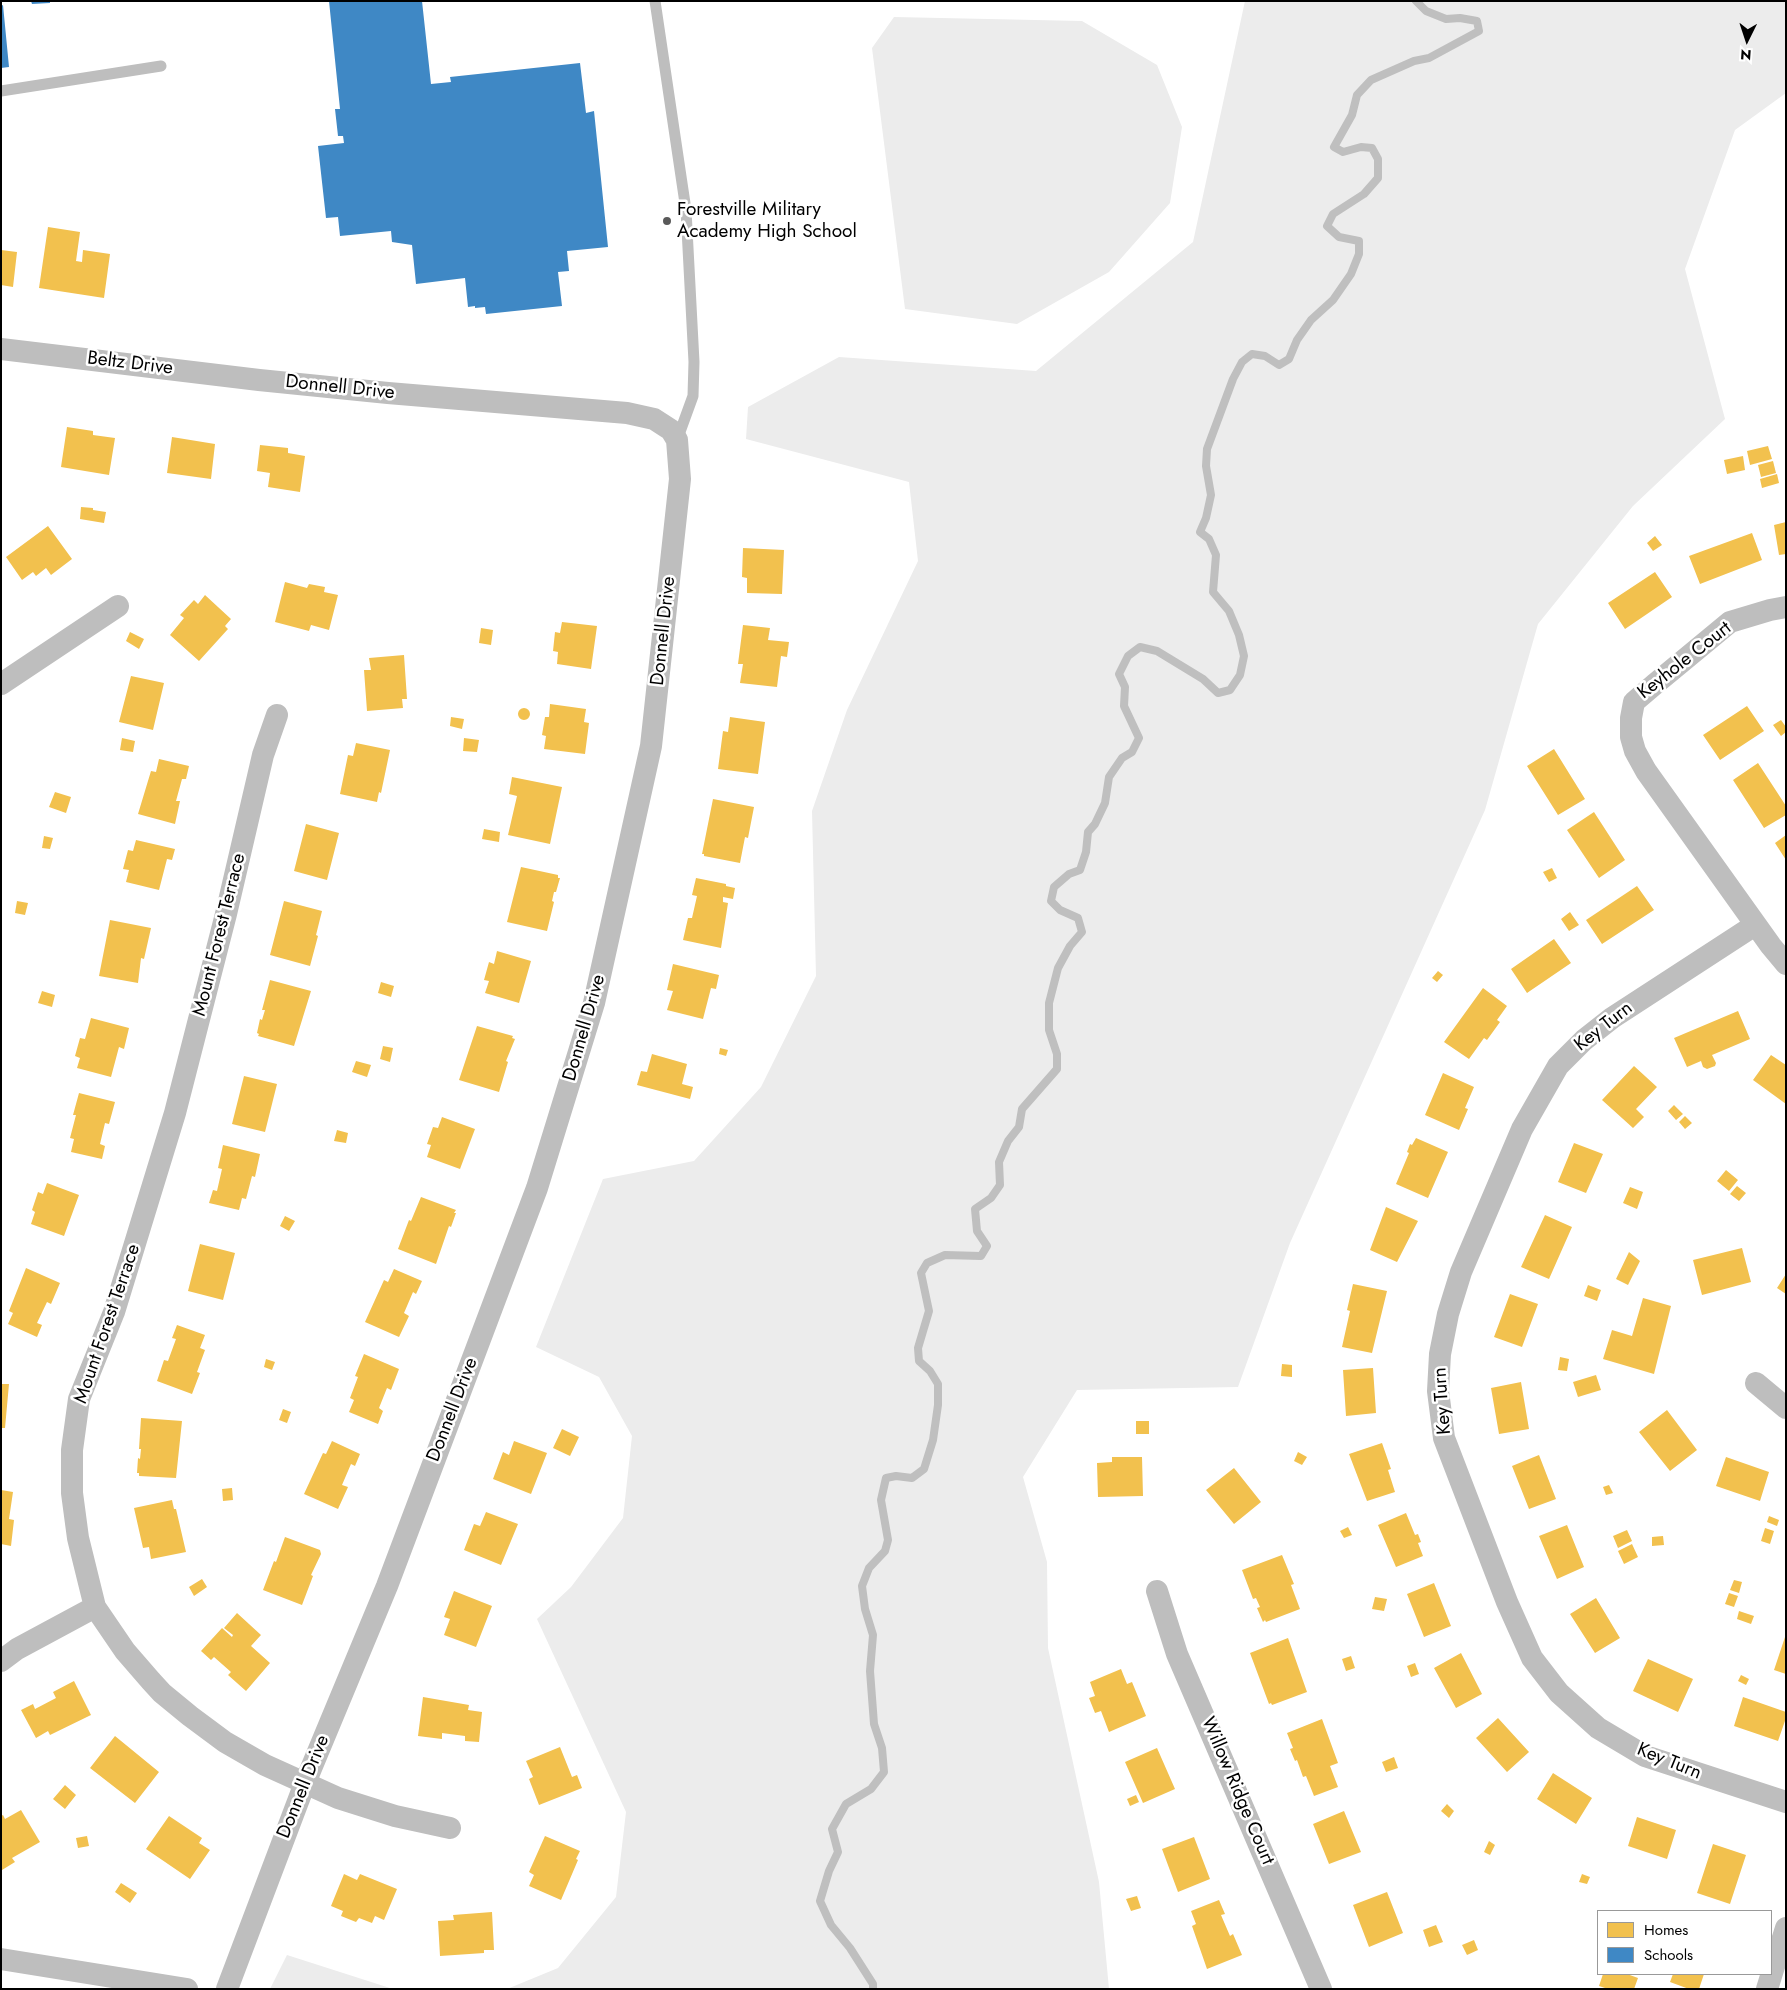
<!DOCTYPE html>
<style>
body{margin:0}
#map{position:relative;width:1787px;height:1990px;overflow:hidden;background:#fff;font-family:Jost,sans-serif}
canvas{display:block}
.frame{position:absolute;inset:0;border:2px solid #000;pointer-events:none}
.legend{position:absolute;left:1597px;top:1910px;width:175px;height:65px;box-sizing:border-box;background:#fff;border:1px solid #999;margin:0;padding:6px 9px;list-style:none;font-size:15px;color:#000}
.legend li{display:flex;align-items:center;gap:10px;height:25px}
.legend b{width:25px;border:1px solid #999}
.north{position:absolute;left:1722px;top:15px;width:50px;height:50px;-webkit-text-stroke:4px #fff;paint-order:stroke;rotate:184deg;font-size:14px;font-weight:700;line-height:20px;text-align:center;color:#000}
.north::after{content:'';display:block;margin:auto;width:18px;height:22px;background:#000;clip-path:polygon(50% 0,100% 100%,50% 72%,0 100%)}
</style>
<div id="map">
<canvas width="1787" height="1990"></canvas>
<div class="frame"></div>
<ul class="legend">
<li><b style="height:14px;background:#f2c14e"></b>Homes</li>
<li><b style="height:14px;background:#3f88c5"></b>Schools</li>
</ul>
<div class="north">N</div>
</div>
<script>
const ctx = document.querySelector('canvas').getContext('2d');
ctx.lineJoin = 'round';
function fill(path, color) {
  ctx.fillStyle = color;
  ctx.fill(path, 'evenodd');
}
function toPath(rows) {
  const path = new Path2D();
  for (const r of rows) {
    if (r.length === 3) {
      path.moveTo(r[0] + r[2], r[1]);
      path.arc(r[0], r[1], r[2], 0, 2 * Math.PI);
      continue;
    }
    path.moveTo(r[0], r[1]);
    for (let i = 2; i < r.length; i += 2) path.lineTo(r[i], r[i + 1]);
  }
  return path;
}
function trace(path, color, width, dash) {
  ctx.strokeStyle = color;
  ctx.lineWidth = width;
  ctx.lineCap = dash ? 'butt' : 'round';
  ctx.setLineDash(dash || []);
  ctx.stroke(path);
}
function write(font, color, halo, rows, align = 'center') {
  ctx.font = font + ' Jost,sans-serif';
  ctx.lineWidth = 5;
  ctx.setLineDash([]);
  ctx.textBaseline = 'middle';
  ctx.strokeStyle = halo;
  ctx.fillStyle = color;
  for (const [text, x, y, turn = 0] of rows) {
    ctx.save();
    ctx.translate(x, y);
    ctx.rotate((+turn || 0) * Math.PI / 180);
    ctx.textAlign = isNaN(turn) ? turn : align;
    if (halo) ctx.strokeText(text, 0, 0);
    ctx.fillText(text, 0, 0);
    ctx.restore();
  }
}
fill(toPath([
 [1245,1,1786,1,1786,93,1735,130,1685,269,1725,419,1633,506,1538,624,1485,810,1290,1243,1238,1387,1077,1390,1023,1477,1047,1562,1048,1648,1099,1882,1109,1989,507,1989,558,1968,616,1897,626,1812,537,1619,571,1587,623,1518,632,1436,599,1377,536,1347,603,1179,694,1161,761,1087,816,976,812,811,847,710,918,561,909,482,746,439,748,407,839,357,1036,371,1193,242],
 [894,17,1082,21,1157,65,1182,127,1170,203,1109,272,1017,324,905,309,872,48],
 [287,1955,393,1989,270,1989]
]), '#ececec');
fill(toPath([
 [48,227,80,232,76,261,82,262,83,250,110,254,104,298,39,288],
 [1,250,17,252,13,287,1,285],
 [67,427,93,431,93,435,115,438,109,475,61,467],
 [172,437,215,444,211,479,167,473],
 [260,445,288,448,288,453,305,456,300,492,268,487,270,473,257,471],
 [1768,446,1772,459,1750,465,1747,451],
 [1743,456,1745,470,1727,474,1724,460],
 [1773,461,1776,473,1761,477,1758,465],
 [1777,474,1779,483,1762,488,1760,479],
 [81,507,93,508,93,510,106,512,104,523,80,519],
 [1786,522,1786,554,1779,555,1774,525],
 [48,526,72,559,51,575,46,568,36,576,33,572,22,580,6,557],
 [1752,533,1762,560,1700,584,1689,556],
 [1655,536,1662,545,1653,551,1647,543],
 [743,548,784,550,782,594,747,593,747,578,742,577],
 [1655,572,1672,597,1625,629,1608,603],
 [285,582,307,588,309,584,325,587,324,592,338,595,329,630,311,625,309,631,275,622],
 [205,595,231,619,225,626,228,629,199,661,170,635,184,618,180,615,194,600,198,604],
 [562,622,597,626,591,669,557,664,558,652,553,651,555,632,560,633],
 [743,625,770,628,768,640,789,642,787,657,781,656,777,687,740,683,743,664,738,664],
 [481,628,493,630,491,645,479,643],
 [130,632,144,639,139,649,126,641],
 [404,655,407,699,402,699,403,708,367,711,364,670,371,670,369,658],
 [131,676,164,683,153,730,119,722],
 [550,704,586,709,584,722,589,723,585,754,544,749,546,736,542,735,545,717,549,717],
 [1747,706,1764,731,1720,760,1703,735],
 [524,714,6],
 [451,717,464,719,462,729,450,726],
 [730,717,765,722,758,774,718,769,723,731,728,732],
 [1781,720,1786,727,1786,732,1781,736,1773,725],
 [122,738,135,741,133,752,120,750],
 [464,738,479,740,477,752,463,751],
 [356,743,390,750,381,793,379,792,377,802,340,794,348,755,353,756],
 [1554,749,1585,799,1558,815,1527,766],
 [159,759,189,766,186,779,182,779,176,801,180,801,175,824,138,814,151,771,156,772],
 [1758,763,1786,806,1786,815,1764,828,1733,780],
 [512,777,562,787,550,844,508,835,517,796,509,794],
 [55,792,71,797,66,813,49,807],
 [713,799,754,807,748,838,745,837,740,863,704,856,704,854,702,854],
 [1594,812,1625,860,1599,878,1567,830],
 [306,824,339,833,327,880,294,871],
 [484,829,500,832,499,842,482,839],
 [1786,835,1786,860,1775,843],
 [44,836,53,838,50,849,42,848],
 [136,840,175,849,172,860,167,859,159,890,126,882,129,870,123,869,128,850,133,851],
 [521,867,558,875,558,878,560,878,556,892,554,892,552,901,554,902,547,931,507,922],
 [1552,868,1557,878,1549,882,1543,872],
 [696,878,726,884,726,886,735,888,733,899,723,897,723,902,728,903,721,948,683,940,688,918,692,918,697,896,692,895],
 [1637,886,1654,910,1602,944,1586,920],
 [17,901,28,903,25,915,15,913],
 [284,901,322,911,316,935,318,936,310,966,270,955],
 [1570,912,1579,925,1569,931,1561,919],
 [110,920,151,928,144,959,141,958,138,983,99,976],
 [1554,939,1571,963,1527,993,1511,969],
 [497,951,531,961,519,1003,485,993,489,981,484,980,489,962,494,964],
 [673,964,719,975,716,989,711,988,703,1019,667,1010,673,991,667,990],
 [1438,971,1443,975,1437,982,1432,978],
 [270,980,311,991,294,1046,258,1036,259,1034,257,1033,260,1019,262,1020,265,1010,262,1010],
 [381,982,394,986,391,997,378,993],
 [1483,988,1507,1006,1497,1020,1500,1022,1487,1040,1484,1038,1469,1059,1444,1042],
 [42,991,55,995,52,1007,38,1003],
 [1738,1011,1750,1039,1712,1055,1716,1063,1715,1066,1707,1069,1703,1067,1701,1061,1687,1067,1674,1038],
 [91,1018,129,1028,124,1049,119,1047,111,1077,77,1068,80,1058,75,1056,80,1038,85,1039],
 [477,1026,513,1036,512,1038,515,1039,506,1061,508,1062,499,1092,459,1080],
 [383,1046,393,1048,390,1062,380,1059],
 [720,1048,728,1050,726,1056,719,1054],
 [652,1054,687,1064,682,1084,693,1087,690,1099,637,1085,641,1071,647,1072],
 [1771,1055,1786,1065,1786,1104,1753,1080],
 [356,1061,371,1065,367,1077,352,1072],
 [1634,1066,1657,1087,1636,1109,1644,1117,1633,1128,1602,1100],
 [1443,1073,1474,1087,1465,1108,1468,1109,1459,1130,1425,1115],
 [244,1076,277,1084,265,1132,232,1124],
 [79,1093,115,1102,109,1124,105,1123,100,1144,105,1146,102,1159,71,1152,74,1139,70,1138,76,1115,73,1115],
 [1674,1105,1683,1114,1676,1120,1668,1111],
 [1685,1116,1692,1123,1685,1129,1679,1122],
 [442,1117,475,1129,460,1169,427,1157,431,1145,427,1144,433,1127,438,1128],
 [337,1130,348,1133,346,1143,334,1141],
 [1416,1138,1448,1152,1428,1198,1396,1184,1409,1153,1407,1152,1410,1144,1412,1145],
 [1574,1143,1603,1154,1586,1193,1558,1182],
 [223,1145,260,1154,255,1177,252,1176,246,1199,242,1198,239,1210,209,1203,213,1190,217,1191,222,1169,218,1168],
 [1726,1170,1738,1180,1729,1191,1717,1181],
 [47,1183,79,1195,64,1236,31,1224,35,1212,32,1210,38,1192,43,1194],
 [1737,1186,1746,1193,1739,1201,1730,1194],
 [1630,1187,1643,1192,1637,1209,1623,1203],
 [421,1197,456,1210,454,1213,456,1213,451,1227,449,1226,436,1264,398,1249,409,1220,411,1221],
 [1386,1207,1418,1221,1397,1262,1370,1250],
 [1545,1215,1572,1227,1549,1279,1521,1267],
 [285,1216,295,1221,289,1231,280,1226],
 [200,1244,235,1253,223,1300,188,1291],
 [1742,1248,1751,1282,1702,1295,1693,1260],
 [1629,1252,1640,1261,1628,1285,1616,1279],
 [26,1268,60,1283,51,1304,47,1302,37,1323,42,1325,37,1337,8,1324,13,1313,9,1311],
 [394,1269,422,1281,416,1294,413,1292,404,1313,409,1316,399,1337,365,1322,384,1280,388,1282],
 [1786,1274,1786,1294,1777,1288],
 [1353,1284,1387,1291,1372,1353,1342,1347,1350,1311,1347,1310],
 [1588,1285,1601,1290,1597,1301,1584,1296],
 [1510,1294,1538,1304,1522,1347,1494,1337],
 [1643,1298,1671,1306,1654,1374,1603,1359,1612,1330,1632,1336],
 [177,1325,205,1335,200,1348,205,1350,197,1372,200,1373,192,1394,157,1381,164,1360,168,1361,176,1339,172,1338],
 [364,1354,399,1369,391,1390,387,1388,379,1408,383,1411,378,1424,349,1412,354,1400,350,1398,358,1377,355,1376],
 [1560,1357,1569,1359,1567,1371,1558,1370],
 [266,1359,275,1362,272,1370,264,1367],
 [1282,1364,1292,1365,1292,1377,1281,1376],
 [1373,1368,1376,1413,1346,1416,1343,1370],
 [1596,1375,1601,1390,1578,1397,1573,1382],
 [1521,1382,1529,1429,1499,1434,1491,1388],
 [1,1384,9,1384,5,1428,1,1428],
 [283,1409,291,1412,287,1423,279,1420],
 [1667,1410,1697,1450,1670,1471,1639,1432],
 [141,1418,182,1421,176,1478,139,1476,139,1473,137,1473,138,1458,140,1459,141,1449,139,1449],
 [1136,1421,1149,1421,1149,1434,1136,1434],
 [562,1429,579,1437,570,1456,553,1448],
 [332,1441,360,1454,355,1466,351,1464,342,1485,348,1487,338,1509,304,1494,323,1453,326,1454],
 [514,1441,547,1453,531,1494,493,1479,503,1452,509,1455],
 [1382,1443,1391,1469,1388,1470,1395,1492,1367,1501,1349,1454],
 [1298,1452,1307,1457,1302,1465,1294,1461],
 [1539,1455,1556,1499,1529,1509,1512,1466],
 [1112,1457,1142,1457,1143,1496,1098,1497,1097,1463,1112,1462],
 [1726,1457,1769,1472,1760,1501,1716,1486],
 [1234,1468,1261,1502,1234,1524,1206,1490],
 [1609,1485,1613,1493,1606,1495,1603,1487],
 [232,1488,233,1500,223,1501,222,1489],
 [1,1490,13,1492,9,1519,14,1520,11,1546,1,1544],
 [172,1500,174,1509,176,1509,186,1552,151,1559,149,1547,143,1548,134,1508],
 [486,1512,518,1524,501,1565,464,1550,474,1524,480,1526],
 [1406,1513,1415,1535,1418,1534,1421,1542,1418,1543,1423,1556,1396,1567,1378,1525],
 [1769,1516,1779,1520,1777,1526,1767,1522],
 [1567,1525,1584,1567,1557,1579,1539,1536],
 [1348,1527,1352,1535,1344,1538,1340,1531],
 [1765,1528,1774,1531,1770,1544,1761,1541],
 [1627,1530,1632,1541,1618,1548,1613,1536],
 [1663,1536,1664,1545,1652,1546,1652,1537],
 [285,1537,320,1550,321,1554,311,1575,313,1576,302,1605,263,1590,274,1561,276,1562],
 [1632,1544,1638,1557,1624,1564,1618,1551],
 [1282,1555,1294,1584,1291,1585,1300,1609,1266,1622,1265,1620,1263,1622,1257,1608,1260,1607,1256,1598,1253,1599,1242,1570],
 [202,1579,207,1587,194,1596,189,1587],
 [1734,1580,1742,1582,1739,1593,1730,1590],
 [1434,1583,1451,1626,1424,1637,1407,1594],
 [454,1591,492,1606,476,1647,444,1635,450,1619,444,1617],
 [1729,1593,1738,1596,1734,1607,1725,1604],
 [1375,1597,1387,1599,1384,1611,1372,1609],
 [1596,1598,1620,1638,1595,1653,1570,1614],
 [1739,1611,1754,1616,1751,1624,1737,1619],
 [237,1613,261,1635,251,1646,270,1663,246,1691,228,1675,231,1672,214,1657,211,1660,201,1651,222,1628,232,1637,233,1635,224,1628],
 [1785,1637,1786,1637,1786,1674,1774,1670],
 [1288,1638,1307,1692,1272,1705,1271,1703,1269,1704,1250,1653],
 [1461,1653,1482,1694,1456,1708,1434,1668],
 [1351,1656,1355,1668,1346,1671,1342,1659],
 [1648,1659,1693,1679,1678,1712,1633,1691],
 [1415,1663,1419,1674,1411,1677,1407,1666],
 [1121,1669,1127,1684,1132,1682,1146,1716,1109,1732,1101,1711,1095,1713,1089,1698,1095,1696,1090,1682],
 [1741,1675,1749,1679,1746,1685,1738,1681],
 [74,1681,91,1715,50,1735,48,1731,36,1738,21,1710,33,1704,35,1709,56,1698,53,1692],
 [423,1697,469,1705,468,1710,482,1712,479,1742,465,1741,465,1736,442,1733,442,1739,418,1736],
 [1743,1697,1786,1712,1786,1718,1778,1741,1734,1726],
 [1498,1718,1529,1752,1507,1772,1476,1738],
 [1322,1719,1338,1763,1330,1766,1338,1787,1314,1796,1306,1776,1303,1777,1297,1760,1295,1761,1290,1749,1293,1748,1287,1733],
 [115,1736,159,1772,135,1803,90,1768],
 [560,1747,572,1777,577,1775,582,1788,539,1805,529,1779,533,1777,526,1761],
 [1157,1748,1175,1789,1143,1803,1125,1762],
 [1394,1757,1398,1768,1386,1772,1382,1762],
 [1553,1773,1592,1798,1576,1824,1537,1799],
 [65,1785,76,1795,65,1809,53,1799],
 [1136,1795,1139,1802,1130,1806,1127,1799],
 [1447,1804,1454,1811,1449,1818,1441,1811],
 [21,1810,40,1842,12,1858,15,1862,2,1870,1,1816,3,1815,5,1819],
 [1344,1811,1361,1852,1329,1864,1313,1824],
 [169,1816,202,1838,199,1843,210,1850,190,1879,146,1849],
 [1637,1817,1676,1830,1667,1859,1628,1846],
 [87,1836,89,1846,78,1848,76,1838],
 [545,1836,580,1851,576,1859,578,1860,561,1900,529,1886,534,1875,529,1872],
 [1194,1837,1210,1879,1178,1892,1162,1849],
 [1489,1841,1495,1845,1490,1855,1484,1852],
 [1713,1844,1746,1855,1730,1904,1697,1893],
 [344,1874,357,1880,360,1874,397,1889,384,1920,375,1916,372,1923,359,1918,356,1922,341,1916,343,1911,331,1906],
 [1582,1874,1590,1877,1587,1884,1579,1882],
 [121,1883,137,1893,130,1903,115,1892],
 [1387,1892,1403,1933,1369,1947,1353,1905],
 [1137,1896,1141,1908,1131,1911,1126,1899],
 [1219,1900,1225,1914,1221,1915,1230,1936,1233,1934,1242,1955,1207,1969,1192,1926,1196,1924,1191,1911],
 [492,1912,494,1950,484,1950,484,1953,440,1956,438,1921,454,1920,453,1915],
 [1436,1925,1443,1942,1429,1947,1423,1930],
 [1474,1940,1478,1950,1467,1955,1462,1945],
 [1603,1974,1627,1974,1638,1978,1634,1989,1608,1989,1599,1986],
 [1673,1974,1704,1974,1699,1989,1689,1989,1670,1982]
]), '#f2c14e');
fill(toPath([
 [31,1,50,1,50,3,32,4],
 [329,1,422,1,431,84,451,82,450,77,580,63,586,113,594,111,608,247,567,251,569,271,558,272,562,306,486,314,485,307,475,308,475,306,468,307,465,278,416,284,412,245,392,242,391,231,340,236,338,217,326,218,318,146,344,143,343,136,338,136,335,109,340,109],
 [3,5,9,67,1,68,1,6]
]), '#3f88c5');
trace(toPath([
 [873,1989,873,1984,850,1948,831,1925,820,1901,829,1871,838,1852,832,1829,846,1804,871,1789,884,1772,882,1748,874,1724,870,1671,873,1635,865,1609,862,1586,869,1568,885,1551,888,1540,881,1500,886,1478,896,1476,912,1478,924,1469,933,1440,938,1405,938,1384,930,1371,919,1361,918,1348,929,1311,921,1273,927,1263,945,1255,981,1256,987,1246,977,1231,975,1209,991,1198,1000,1185,999,1162,1008,1141,1019,1127,1022,1109,1057,1069,1057,1054,1049,1030,1049,1003,1058,968,1070,946,1082,932,1078,918,1060,910,1051,901,1054,887,1069,874,1080,870,1086,852,1088,832,1095,824,1105,803,1109,777,1122,758,1132,752,1139,738,1124,706,1125,687,1119,674,1128,656,1140,647,1157,651,1203,679,1218,693,1230,690,1240,675,1244,656,1239,635,1229,611,1213,592,1216,555,1209,539,1200,532,1206,518,1211,495,1206,466,1207,449,1233,379,1242,362,1252,354,1265,356,1279,365,1289,359,1297,340,1311,320,1333,300,1351,274,1359,254,1359,241,1339,237,1327,226,1333,214,1364,194,1378,178,1378,159,1372,148,1361,147,1343,152,1334,147,1352,115,1357,95,1371,80,1414,61,1429,58,1479,31,1477,21,1460,18,1446,19,1426,11,1416,1]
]), '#bfbfbf', 8);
trace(toPath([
 [655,1,686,210,694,362,693,396,677,440],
 [1,91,161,66]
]), '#bebebe', 11);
trace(toPath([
 [1,349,259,380,388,393,627,413,654,419,671,430,677,440,680,479,651,746,594,1003,537,1188,387,1586,305,1783,227,1989],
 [1786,607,1770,610,1730,622,1655,684,1634,702,1631,718,1631,737,1635,751,1646,771,1771,946,1786,964],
 [1,684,118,606],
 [277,715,263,755,226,914,175,1113,114,1312,79,1399,72,1450,72,1493,78,1538,95,1607,125,1651,151,1681,162,1693,190,1716,225,1742,265,1765,338,1798,395,1816,450,1828],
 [1755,925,1612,1018,1584,1040,1558,1066,1522,1129,1461,1272,1448,1314,1440,1354,1438,1391,1444,1438,1507,1602,1532,1658,1559,1693,1598,1728,1645,1756,1786,1802],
 [1756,1383,1786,1408],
 [1157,1591,1177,1654,1321,1989],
 [1,1661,17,1649,95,1607],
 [1,1959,187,1989],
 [1767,1989,1786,1928]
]), '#bebebe', 22);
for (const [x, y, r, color] of [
 [667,221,5,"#595959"]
]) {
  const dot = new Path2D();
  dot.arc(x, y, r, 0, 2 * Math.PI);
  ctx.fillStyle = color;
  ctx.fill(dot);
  trace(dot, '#fff', 2);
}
write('19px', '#000', '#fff', [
 ["Forestville Military",677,210],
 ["Academy High School",677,232]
], 'left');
write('19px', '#000', '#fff', [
 ["Beltz Drive",130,364,7],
 ["Donnell Drive",340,388,6],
 ["Donnell Drive",664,631,-84],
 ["Keyhole Court",1685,661,-38],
 ["Mount Forest Terrace",220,935,-76],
 ["Key Turn",1604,1027,-38],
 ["Donnell Drive",585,1028,-74],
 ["Mount Forest Terrace",108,1324,-71],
 ["Key Turn",1443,1401,-94],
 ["Donnell Drive",453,1410,-69],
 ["Key Turn",1669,1762,22],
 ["Donnell Drive",304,1787,-68],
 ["Willow Ridge Court",1237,1791,67]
]);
</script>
